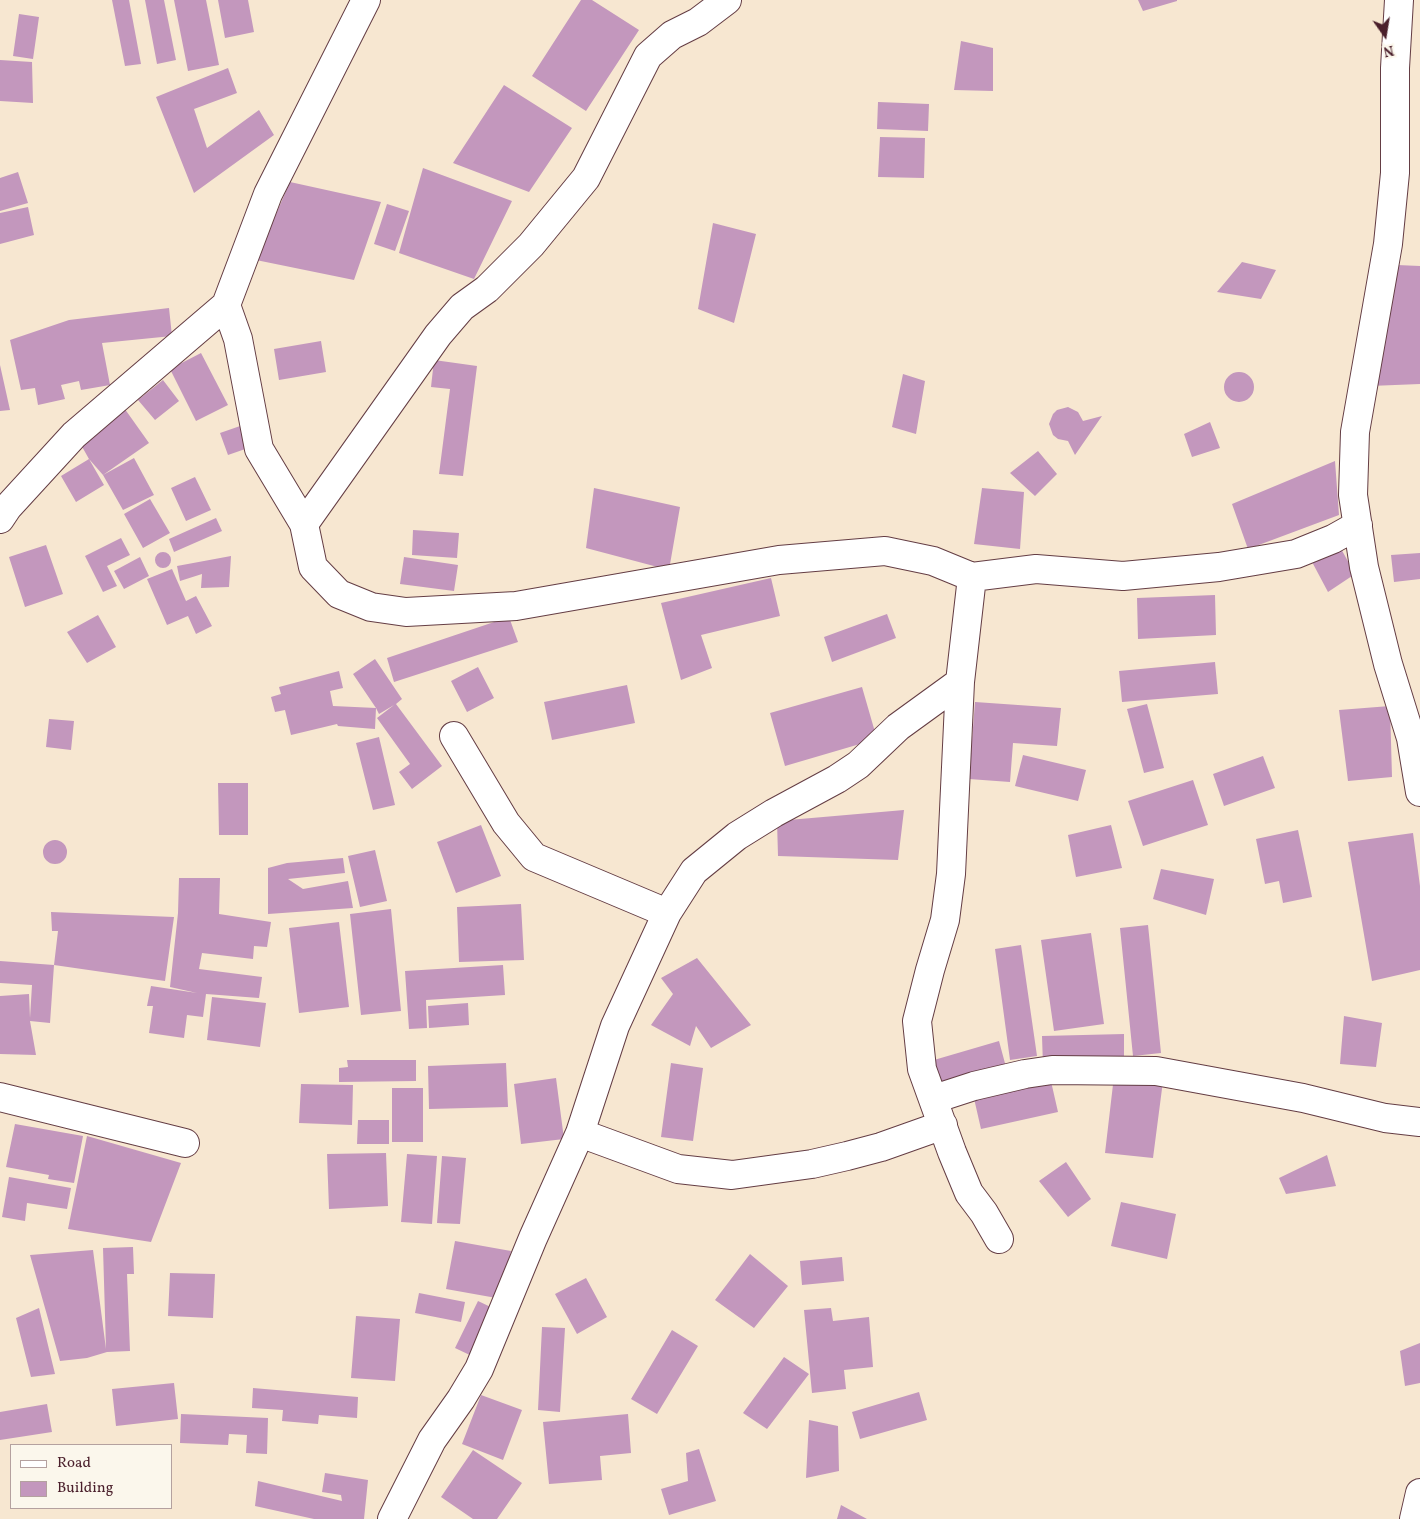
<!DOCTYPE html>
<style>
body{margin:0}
#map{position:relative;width:1420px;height:1519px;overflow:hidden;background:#f7e7d1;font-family:Vollkorn,serif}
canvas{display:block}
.legend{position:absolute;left:10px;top:1444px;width:162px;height:65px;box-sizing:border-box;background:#fbf7ec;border:1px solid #b4a19f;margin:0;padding:6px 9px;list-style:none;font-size:15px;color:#4a1f2b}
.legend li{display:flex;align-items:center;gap:10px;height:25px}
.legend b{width:25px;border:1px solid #b4a19f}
.north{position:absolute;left:1360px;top:10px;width:50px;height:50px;-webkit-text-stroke:4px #fbf7ec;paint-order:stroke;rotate:167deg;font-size:14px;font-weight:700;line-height:20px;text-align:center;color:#4a1f2b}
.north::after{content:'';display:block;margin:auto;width:18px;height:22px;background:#4a1f2b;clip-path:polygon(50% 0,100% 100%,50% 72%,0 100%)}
</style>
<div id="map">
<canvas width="1420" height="1519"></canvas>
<ul class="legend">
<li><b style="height:6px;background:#fff"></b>Road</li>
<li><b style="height:14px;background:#c397bd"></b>Building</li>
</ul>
<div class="north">N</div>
</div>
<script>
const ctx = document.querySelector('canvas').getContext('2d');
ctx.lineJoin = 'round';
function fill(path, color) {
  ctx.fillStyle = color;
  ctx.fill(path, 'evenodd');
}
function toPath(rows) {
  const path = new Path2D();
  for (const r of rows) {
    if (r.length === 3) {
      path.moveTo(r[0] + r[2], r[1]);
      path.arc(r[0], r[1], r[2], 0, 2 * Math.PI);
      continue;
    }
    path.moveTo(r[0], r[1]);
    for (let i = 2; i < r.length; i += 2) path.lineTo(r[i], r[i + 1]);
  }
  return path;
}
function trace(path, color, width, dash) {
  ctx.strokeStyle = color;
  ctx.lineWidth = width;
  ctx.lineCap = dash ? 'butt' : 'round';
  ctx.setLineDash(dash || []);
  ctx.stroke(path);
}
fill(toPath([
 [112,0,129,0,141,64,125,66],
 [145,0,164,0,176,60,157,64],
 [174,0,206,0,219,65,188,71],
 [218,0,248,0,254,32,225,38],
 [581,0,592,0,639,30,586,111,532,76],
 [1138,0,1177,0,1177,1,1143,11],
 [19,14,39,17,33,59,13,56],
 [961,41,993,48,993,91,954,90],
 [0,60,32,62,33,103,0,101],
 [228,68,237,93,194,109,207,148,259,110,274,135,194,193,156,97],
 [504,85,572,128,529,192,453,163],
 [878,102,929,104,928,131,877,129],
 [880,137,925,138,924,178,878,177],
 [423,168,512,201,474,279,399,253],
 [18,172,28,203,0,211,0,178],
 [290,182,381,202,354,280,256,260],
 [387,204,409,211,395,251,374,244],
 [28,207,34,235,0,244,0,213],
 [713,223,756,234,734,323,698,309],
 [1242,262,1276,270,1261,299,1217,292],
 [1397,265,1420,266,1420,384,1370,386],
 [169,308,172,336,102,343,110,385,81,390,79,381,61,385,65,399,38,405,35,388,21,390,10,340,69,320],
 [321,341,326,372,279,380,274,349],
 [201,353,228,405,196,421,170,369],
 [434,360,477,366,463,476,439,474,450,389,431,387],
 [0,365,10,410,0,411],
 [1239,387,15],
 [903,374,925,381,916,434,892,427],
 [163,380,179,401,155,420,138,400],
 [122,405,149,443,103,475,134,458,154,495,123,510,103,475,89,459,104,485,76,502,61,476,89,459,76,436],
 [1068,407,1078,412,1083,421,1102,416,1075,455,1068,441,1058,439,1053,435,1049,424,1053,414,1057,410],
 [1210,422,1220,448,1192,457,1184,434],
 [243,425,251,447,228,455,220,433],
 [1038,451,1057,474,1035,496,1010,473],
 [1335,461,1339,515,1248,549,1232,504],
 [195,477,211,510,186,521,171,488],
 [594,488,680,507,669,570,586,548],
 [982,488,1024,492,1020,549,974,544],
 [150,499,170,533,143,548,124,514],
 [216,518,222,531,174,552,169,539],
 [413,530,459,533,457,558,412,555],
 [121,538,130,555,107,566,117,586,103,592,85,556],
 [46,545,63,594,25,607,9,557],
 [1340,547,1355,574,1328,592,1311,560],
 [163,560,8],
 [1420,553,1420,579,1394,582,1391,555],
 [231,556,229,587,201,588,202,574,180,581,177,566],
 [140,557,149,576,124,589,114,571],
 [404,557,458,565,454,591,400,584],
 [172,569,186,601,196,596,212,626,196,634,188,616,167,625,147,579],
 [771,578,780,616,701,635,712,668,681,680,661,603],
 [1215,595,1216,635,1138,639,1137,598],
 [887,614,896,638,832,662,824,637],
 [98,615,116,647,87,663,67,632],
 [509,617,518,642,394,682,387,658],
 [375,659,402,699,396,704,442,766,412,789,399,772,410,764,377,718,394,705,379,714,376,708,375,729,338,726,337,724,291,735,285,710,275,712,271,697,281,694,279,687,339,671,343,688,330,691,333,706,376,708,353,674],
 [1215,662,1218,694,1122,702,1119,671],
 [478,667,494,698,467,712,451,681],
 [627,685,635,723,552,740,544,702],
 [862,687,877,739,785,766,770,713],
 [975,702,1061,708,1057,746,1013,743,1010,782,969,779],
 [1147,704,1164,768,1144,773,1127,709],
 [1390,706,1392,777,1348,781,1339,710],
 [49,719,74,721,71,750,46,747],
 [379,737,395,805,373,810,356,743],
 [1023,755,1086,770,1078,801,1015,786],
 [1263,756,1275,788,1224,806,1213,774],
 [1193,780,1208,825,1143,846,1128,801],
 [218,783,248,783,248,835,219,835],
 [904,810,898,860,778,856,777,821],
 [481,825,501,876,456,893,437,842],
 [1111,825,1122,868,1076,877,1068,835],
 [1298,830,1312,897,1283,903,1279,881,1265,884,1256,839],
 [1413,833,1420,886,1420,970,1372,981,1348,842],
 [55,852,12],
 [375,850,387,901,360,907,348,856],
 [343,858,345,873,288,879,303,889,348,881,353,908,268,914,268,868,287,863],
 [1161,869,1214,879,1206,915,1153,899],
 [179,878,220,878,219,914,271,922,267,947,254,946,253,959,202,953,199,969,262,977,259,998,206,994,203,1017,187,1015,184,1038,149,1033,153,1006,147,1006,151,986,197,993,170,987,178,913],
 [521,904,524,960,459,962,457,907],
 [391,909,401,1011,361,1015,350,914],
 [51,912,174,917,165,981,54,965,50,1023,30,1021,36,1055,0,1054,0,996,29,994,30,1018,32,985,0,983,0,961,54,965,58,931,52,931],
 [339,922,349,1007,299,1013,289,928],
 [1148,925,1161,1053,1133,1056,1120,928],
 [1091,933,1104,1024,1054,1031,1041,940],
 [1021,945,1037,1056,1010,1060,995,949],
 [697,958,751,1025,711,1048,696,1026,690,1046,651,1025,673,994,661,978],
 [503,965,505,995,426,1000,427,1028,409,1029,405,971],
 [212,997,266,1003,260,1047,207,1040],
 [468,1003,469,1025,429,1028,428,1006],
 [1344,1016,1382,1023,1376,1067,1340,1064],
 [1124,1034,1124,1064,1043,1066,1042,1036],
 [999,1041,1006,1067,942,1086,934,1060],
 [347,1060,416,1060,416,1081,339,1082,339,1068,348,1067],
 [506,1063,508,1107,429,1109,428,1066],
 [671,1063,703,1068,693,1141,661,1137],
 [1114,1076,1163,1081,1153,1158,1105,1153],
 [1050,1077,1058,1112,981,1129,973,1094],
 [556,1078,564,1139,521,1144,514,1084],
 [301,1084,353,1085,352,1125,299,1123],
 [392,1088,423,1088,423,1142,392,1142],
 [358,1120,389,1120,389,1144,357,1144],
 [15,1124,83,1136,74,1183,48,1179,49,1175,6,1167],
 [87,1136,181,1163,151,1242,68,1229],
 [386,1153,388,1206,329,1209,327,1154],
 [407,1154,437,1156,432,1224,401,1222],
 [1327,1155,1336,1186,1286,1194,1279,1178],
 [442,1156,466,1158,460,1224,437,1223],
 [1066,1162,1091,1199,1068,1217,1039,1181],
 [9,1177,71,1188,67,1209,27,1203,25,1221,2,1217],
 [1121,1202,1176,1214,1167,1259,1111,1246],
 [455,1241,511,1251,502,1299,446,1289],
 [133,1247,134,1274,127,1274,130,1351,107,1352,87,1358,60,1361,30,1255,93,1250,106,1349,103,1248],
 [750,1254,788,1286,754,1328,715,1300],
 [842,1257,844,1281,802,1285,800,1261],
 [170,1273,215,1274,213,1318,168,1316],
 [586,1278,607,1317,577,1334,555,1294],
 [419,1293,465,1302,461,1322,415,1313],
 [478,1301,497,1310,474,1357,455,1348],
 [39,1308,55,1374,31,1377,16,1318],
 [831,1308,833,1321,869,1317,873,1367,844,1370,846,1389,812,1393,804,1310],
 [356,1316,400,1319,395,1381,351,1378],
 [542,1327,565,1328,560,1412,538,1410],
 [672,1330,698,1346,657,1414,631,1399],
 [1420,1343,1420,1383,1405,1386,1400,1351],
 [784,1357,809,1374,767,1429,743,1413],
 [174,1383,178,1419,116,1426,112,1389],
 [253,1388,358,1397,357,1418,319,1415,318,1424,282,1421,283,1410,252,1408],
 [919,1392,927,1420,860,1439,852,1412],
 [481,1395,522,1410,503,1460,462,1444],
 [47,1404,52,1432,0,1440,0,1412],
 [181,1414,268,1418,267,1454,246,1453,247,1435,229,1434,228,1445,180,1443],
 [628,1414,631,1453,600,1456,602,1480,549,1484,543,1422],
 [809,1420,838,1426,839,1471,806,1478],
 [699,1449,716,1501,669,1515,661,1489,688,1481,686,1453],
 [473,1450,522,1483,497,1519,473,1519,441,1497],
 [325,1473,368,1480,364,1519,314,1519,255,1506,258,1481,342,1501,341,1495,322,1492],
 [841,1505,867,1519,837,1519]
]), '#c397bd');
const minor = toPath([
 [1399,0,1395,68,1395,173,1388,244,1355,432,1353,495,1364,567,1388,664,1411,738,1420,792],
 [226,305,238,339,259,449,304,524,313,567,339,594,371,607,406,612,516,606,779,560,885,551,933,561,972,577,1036,569,1123,576,1219,567,1296,554,1333,539,1358,525],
 [0,519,8,507,74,435,226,305,268,194,366,0],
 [304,524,438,335,462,307,487,289,531,245,586,178,648,56,672,35,698,22,727,0],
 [972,577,960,682,951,874,945,920,930,970,917,1021,922,1069,952,1152,969,1193,984,1213,999,1239],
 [454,736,506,823,534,857,667,913],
 [0,1097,185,1143],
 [934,1099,974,1086,1025,1074,1052,1070,1156,1071,1303,1098,1385,1118,1420,1122],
 [580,1133,678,1169,732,1175,812,1164,847,1156,881,1147,943,1125],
 [392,1519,432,1440,461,1399,479,1369,533,1238,580,1133,615,1026,667,913,694,871,737,836,774,813,837,779,858,765,898,727,960,682],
 [1414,1519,1420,1493]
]);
trace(minor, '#643d44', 30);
trace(minor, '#fff', 28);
</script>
